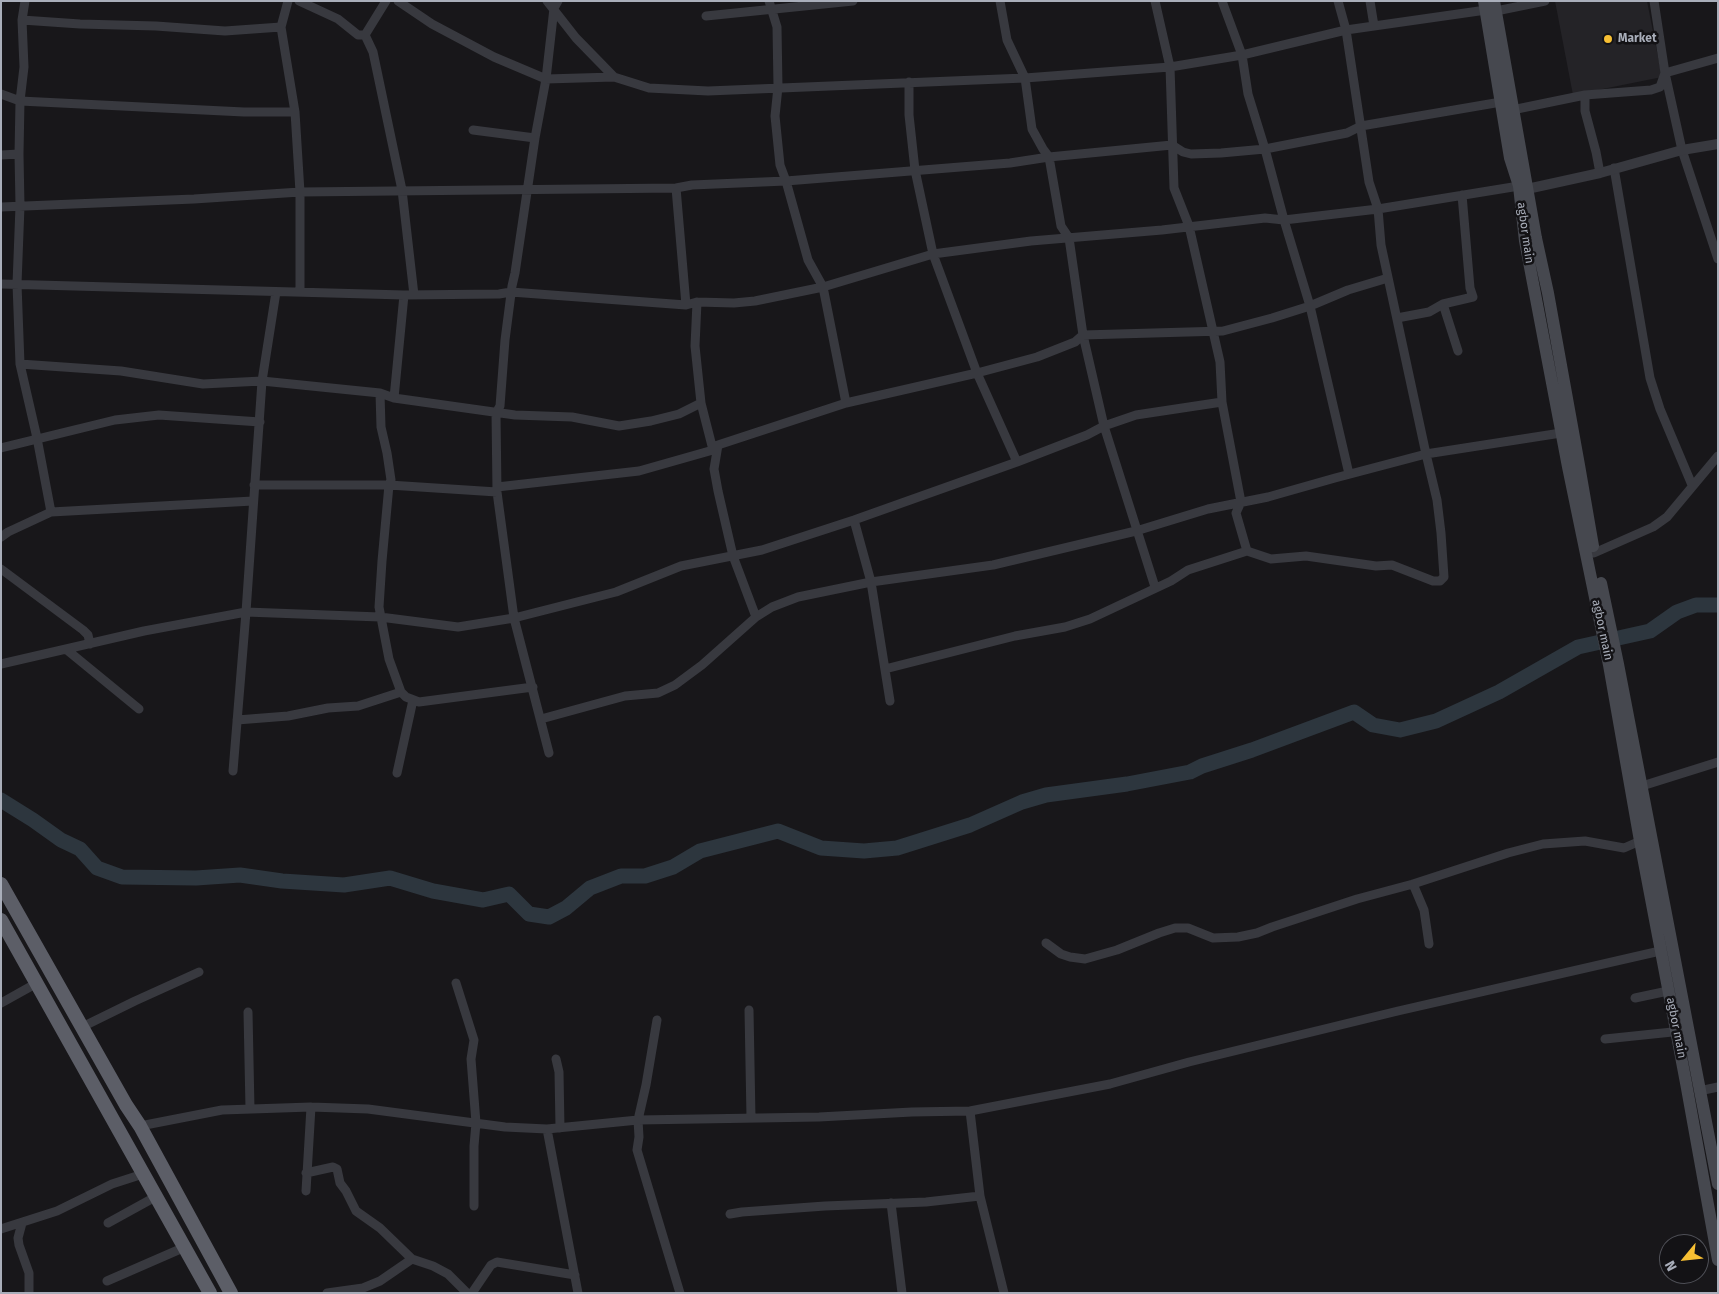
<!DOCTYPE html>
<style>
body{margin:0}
#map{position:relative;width:1719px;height:1294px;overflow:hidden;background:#18171a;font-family:"Fira Sans",sans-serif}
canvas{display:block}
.frame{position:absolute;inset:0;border:2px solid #a9aeba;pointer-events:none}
.north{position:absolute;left:1659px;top:1234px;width:50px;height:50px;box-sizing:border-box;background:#131215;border:1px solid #4f5057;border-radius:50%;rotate:242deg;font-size:14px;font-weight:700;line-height:20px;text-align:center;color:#a9aeba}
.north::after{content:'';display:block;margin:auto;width:18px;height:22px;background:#f7bf33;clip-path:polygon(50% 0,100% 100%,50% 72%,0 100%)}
</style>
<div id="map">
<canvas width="1719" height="1294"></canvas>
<div class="frame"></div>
<div class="north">N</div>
</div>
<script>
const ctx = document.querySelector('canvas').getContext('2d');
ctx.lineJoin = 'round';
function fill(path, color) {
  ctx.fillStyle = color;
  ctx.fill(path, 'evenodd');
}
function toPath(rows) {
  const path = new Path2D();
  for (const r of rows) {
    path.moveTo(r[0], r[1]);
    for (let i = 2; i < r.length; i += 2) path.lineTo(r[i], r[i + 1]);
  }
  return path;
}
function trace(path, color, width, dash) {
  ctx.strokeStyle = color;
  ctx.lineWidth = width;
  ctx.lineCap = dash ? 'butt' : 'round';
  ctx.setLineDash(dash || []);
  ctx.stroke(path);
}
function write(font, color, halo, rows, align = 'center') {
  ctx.font = font + ' "Fira Sans",sans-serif';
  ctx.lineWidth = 5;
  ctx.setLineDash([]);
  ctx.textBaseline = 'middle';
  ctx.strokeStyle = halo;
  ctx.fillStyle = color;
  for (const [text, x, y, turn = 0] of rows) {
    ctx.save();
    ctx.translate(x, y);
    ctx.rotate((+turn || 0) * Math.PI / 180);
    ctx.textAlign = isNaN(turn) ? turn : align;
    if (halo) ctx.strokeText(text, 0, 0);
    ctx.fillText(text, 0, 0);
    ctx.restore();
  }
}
fill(toPath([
 [1555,1,1647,1,1662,77,1573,95]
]), '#242327');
trace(toPath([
 [1,800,33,820,61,840,80,849,97,868,122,877,196,878,240,875,282,881,344,885,390,878,433,891,483,900,509,894,529,914,549,917,566,908,590,888,621,876,645,876,673,867,700,851,778,831,821,848,864,851,897,848,970,825,1022,802,1046,795,1127,784,1190,772,1202,766,1252,750,1354,712,1373,725,1400,730,1436,721,1499,692,1578,647,1650,631,1677,612,1696,605,1718,605]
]), '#2d363e', 15);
trace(toPath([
 [25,1,22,20,24,67,20,101,19,154,20,206,17,284,20,364,37,438,51,512],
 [288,1,281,27,295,112,300,192,300,291],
 [299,1,338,19,358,35,365,35,373,52,402,190,414,295],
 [398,1,432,24,494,57,546,79,614,77,649,88,708,91,1025,78,1170,67,1242,55,1346,30,1486,10],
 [547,1,576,38,614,77],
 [769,1,777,27,778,87,775,116,780,165,786,181,808,260,823,287,846,403],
 [1000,1,1007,40,1025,78,1032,129,1043,149,1049,157,1061,226,1069,238,1083,335,1104,426,1155,587],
 [1155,1,1170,67,1174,188,1189,226,1220,362,1222,402,1241,502,1236,513,1247,551],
 [1222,1,1242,55,1248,94,1265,149,1284,220,1310,306,1349,474],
 [1370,1,1374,26],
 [1654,1,1665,73,1682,150,1718,259],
 [1496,11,1545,1],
 [706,16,853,1],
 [22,20,80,24,156,26,225,31,281,27],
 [365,35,386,1],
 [909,82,909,115,915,170,933,254,977,373,1017,462],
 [1,94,20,101,244,112,295,112],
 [1585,95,1585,111,1596,152,1600,173],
 [473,130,535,138],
 [1,155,19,154],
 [1614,168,1650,378,1660,409,1692,485],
 [676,188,686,305],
 [1,207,194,199,300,192,676,188,692,185,786,181,1010,163,1049,157,1172,145,1183,152,1191,154,1221,153,1265,149,1347,133,1361,126,1501,102,1512,110,1585,95,1651,90,1660,87,1665,73,1718,58],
 [1,284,404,295,499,294,511,292,686,305,697,302,734,303,755,301,823,287,933,254,1031,241,1162,230,1265,218,1284,220,1378,209,1519,186],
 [697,302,695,346,701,403,713,450],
 [1443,304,1458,351],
 [1397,318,1429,312,1443,304,1473,297,1470,288,1462,195],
 [20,364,121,371,203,384,262,381,380,393,394,398,515,415,572,417,619,426,651,421,679,414,701,403],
 [380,393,381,427,387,453,391,480,389,485,382,561,379,607,389,659,401,692,406,697,419,702,533,687],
 [394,398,404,295],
 [718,445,714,469,718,491,733,556,756,617],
 [1,448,115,420,159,415,260,422],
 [254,485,389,485,497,492],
 [497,487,639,471,713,450,718,445,846,403,977,373,1037,357,1075,342,1083,335,1223,331,1272,318,1310,306,1348,290,1388,278],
 [854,520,871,582,890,701],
 [1,537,8,532,51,512,253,501],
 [1594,553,1653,527,1667,517,1718,456],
 [1,569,83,630,88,635,90,644],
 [67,650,139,709],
 [1,664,144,631,246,612,380,617,458,627,514,618,616,592,681,566,762,550,854,520,1017,462,1087,435,1104,426,1136,415,1222,402],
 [885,669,1015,636,1065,627,1090,619,1171,581,1188,570,1247,551,1271,559,1306,556,1376,566,1392,565,1433,581,1440,581,1444,577,1441,533,1437,500,1426,454,1381,245,1378,209,1369,182,1346,30,1338,1],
 [541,719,625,696,658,693,675,685,702,665,756,617,772,607,798,597,871,582,993,565,1136,531,1208,509,1268,497,1335,478,1426,454,1561,433],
 [237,720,288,716,328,708,358,706,401,692],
 [549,753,514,618,497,492,496,413,500,406,505,340,512,286,515,273,535,138,546,79,554,8,558,1],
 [233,771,246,612,262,381,276,292],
 [397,773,413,700],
 [1642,786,1718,762],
 [1413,884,1424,910,1429,944],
 [1046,943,1061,954,1070,957,1085,959,1117,950,1159,933,1175,928,1188,928,1213,938,1238,937,1257,933,1272,927,1357,899,1413,884,1508,853,1543,844,1585,841,1624,848,1640,841],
 [456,983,474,1040,471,1059,476,1123,474,1146,474,1206],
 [1635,998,1668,991],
 [1,1003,37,983],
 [749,1010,751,1118],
 [248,1012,250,1109],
 [657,1020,646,1085,638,1120,639,1137,637,1150,680,1293],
 [82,1027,135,1001,199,972],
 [1605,1039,1682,1031],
 [556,1059,559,1072,560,1128],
 [1699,1091,1718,1087],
 [970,1111,980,1196,1004,1293],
 [140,1126,222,1110,311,1107,368,1109,505,1127,547,1129,638,1120,819,1117,912,1112,970,1111,1110,1084,1189,1062,1398,1011,1660,951],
 [547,1129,578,1293],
 [306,1173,333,1167,337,1169,340,1183,346,1191,356,1211,380,1228,412,1259],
 [306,1191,311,1107],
 [891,1203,902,1293],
 [730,1214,742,1212,825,1206,926,1202,980,1196],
 [22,1223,18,1238,19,1245,29,1273,29,1293],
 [108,1223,157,1196],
 [1,1229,57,1211,112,1184,143,1174],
 [107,1281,185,1247],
 [327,1293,363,1288,380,1281,412,1259,433,1266,448,1274,467,1293],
 [472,1293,491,1265,497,1262,575,1275]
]), '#38393f', 9);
trace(toPath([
 [1522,187,1527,189,1600,173,1682,150,1718,144]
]), '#38393f', 10);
trace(toPath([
 [1484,1,1510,158,1519,186,1525,241,1568,467,1609,665,1640,841,1686,1083,1718,1260],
 [1494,1,1536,238,1548,293,1579,465,1593,546],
 [1601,583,1618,664,1718,1184]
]), '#46484f', 12);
trace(toPath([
 [1,884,126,1105,140,1126,231,1293],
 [1,920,210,1293]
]), '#5c5e67', 14);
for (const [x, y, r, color] of [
 [1608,39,5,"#f7bf33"]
]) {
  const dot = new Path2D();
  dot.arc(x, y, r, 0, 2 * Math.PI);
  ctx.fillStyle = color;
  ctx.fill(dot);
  trace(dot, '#131215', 2);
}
write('bold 12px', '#a9aeba', '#131215', [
 ["Market",1618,39]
], 'left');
write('12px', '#a9aeba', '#131215', [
 ["agbor main",1525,233,82],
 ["agbor main",1602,630,78],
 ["agbor main",1676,1028,79]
]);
</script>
